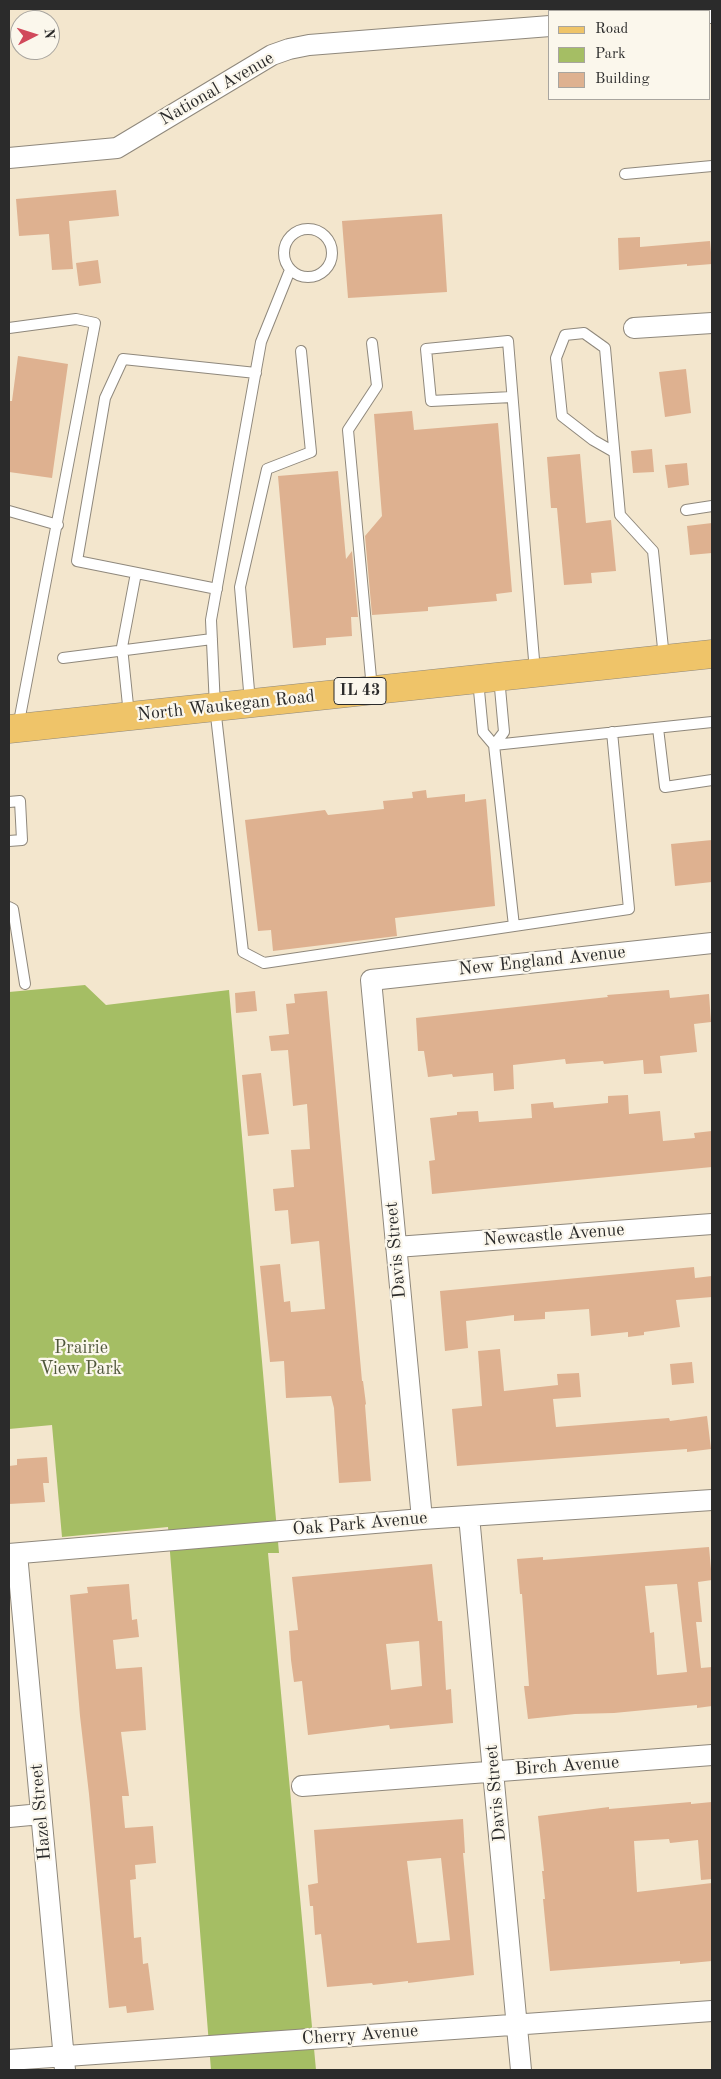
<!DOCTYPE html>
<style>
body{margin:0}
#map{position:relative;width:721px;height:2079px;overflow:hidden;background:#f3e6cd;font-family:"Old Standard TT",serif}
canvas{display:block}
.frame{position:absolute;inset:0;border:10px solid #2b2b2b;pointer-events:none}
.legend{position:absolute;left:548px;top:10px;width:162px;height:90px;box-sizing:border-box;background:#fbf7ec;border:1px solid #a8a59f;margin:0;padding:6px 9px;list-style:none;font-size:15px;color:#2b2b2b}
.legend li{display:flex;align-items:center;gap:10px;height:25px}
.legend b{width:25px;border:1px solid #a8a59f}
.north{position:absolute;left:10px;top:10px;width:50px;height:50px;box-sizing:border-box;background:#fbf7ec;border:1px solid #a8a59f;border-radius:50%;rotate:85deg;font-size:14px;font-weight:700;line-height:20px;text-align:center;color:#2b2b2b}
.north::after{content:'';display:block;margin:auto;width:18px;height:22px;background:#d1495b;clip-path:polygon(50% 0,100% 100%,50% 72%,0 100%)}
</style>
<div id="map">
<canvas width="721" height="2079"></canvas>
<div class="frame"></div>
<ul class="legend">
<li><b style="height:6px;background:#efc469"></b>Road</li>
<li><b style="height:14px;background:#a5be64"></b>Park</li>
<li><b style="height:14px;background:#deb190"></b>Building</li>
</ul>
<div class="north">N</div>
</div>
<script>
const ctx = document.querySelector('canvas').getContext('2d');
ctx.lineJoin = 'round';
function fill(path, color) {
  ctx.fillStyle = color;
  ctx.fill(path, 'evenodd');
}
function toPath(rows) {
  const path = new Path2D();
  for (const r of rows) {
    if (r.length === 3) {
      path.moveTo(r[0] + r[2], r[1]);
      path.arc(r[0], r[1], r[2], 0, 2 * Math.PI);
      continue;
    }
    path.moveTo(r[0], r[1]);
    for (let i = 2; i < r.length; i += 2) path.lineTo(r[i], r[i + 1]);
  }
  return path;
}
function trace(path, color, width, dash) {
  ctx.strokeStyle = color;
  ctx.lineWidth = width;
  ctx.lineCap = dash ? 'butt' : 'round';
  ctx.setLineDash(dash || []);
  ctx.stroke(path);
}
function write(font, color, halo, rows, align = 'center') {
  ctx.font = font + ' "Old Standard TT",serif';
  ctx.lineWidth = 4.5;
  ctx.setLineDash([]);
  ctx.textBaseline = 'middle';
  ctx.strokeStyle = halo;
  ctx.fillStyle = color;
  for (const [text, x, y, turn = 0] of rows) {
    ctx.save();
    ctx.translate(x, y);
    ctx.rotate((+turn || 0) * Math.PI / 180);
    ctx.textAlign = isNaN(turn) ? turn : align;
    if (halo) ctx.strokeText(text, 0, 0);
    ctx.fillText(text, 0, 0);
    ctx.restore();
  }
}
fill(toPath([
 [85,985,106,1005,229,990,279,1553,268,1553,316,2070,211,2070,168,1527,62,1537,52,1425,9,1429,9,992]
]), '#a5be64');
fill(toPath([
 [116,190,119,216,69,221,73,269,52,270,49,234,19,236,16,199],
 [442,214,447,292,348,298,342,221],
 [640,237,640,247,710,241,712,264,687,266,687,264,619,270,618,238],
 [98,260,101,283,79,286,76,263],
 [18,356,68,364,52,478,9,472,9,401,12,401],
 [686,369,691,413,665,417,659,372],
 [412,411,414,430,498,423,512,592,496,594,497,601,428,607,428,611,372,615,365,536,382,516,374,414],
 [652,449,654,472,633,473,631,451],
 [580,454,586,523,611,520,616,571,591,573,592,583,564,585,557,508,551,508,547,457],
 [687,463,689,485,668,488,665,465],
 [338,471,346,559,352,551,358,617,351,617,352,636,326,638,326,645,293,648,278,476],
 [712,523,712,553,690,555,687,526],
 [426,790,427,798,465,794,465,802,486,799,495,906,395,918,397,936,273,951,271,930,258,931,245,820,325,810,328,815,384,809,383,801,413,798,412,792],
 [712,840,712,882,675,886,671,844],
 [669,990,670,998,709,994,711,1022,694,1024,697,1052,660,1056,662,1073,644,1074,643,1060,604,1064,603,1061,566,1064,565,1059,513,1065,514,1089,494,1091,493,1073,453,1077,452,1074,428,1077,424,1051,418,1051,416,1018,608,997,607,995],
 [255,991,257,1011,236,1013,235,993],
 [327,991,362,1381,363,1381,366,1404,365,1405,371,1481,339,1483,334,1408,331,1396,286,1398,284,1361,270,1362,260,1266,280,1264,284,1302,290,1301,291,1312,325,1309,319,1241,291,1244,288,1210,275,1211,273,1189,294,1187,291,1150,310,1149,307,1104,293,1106,288,1050,271,1051,269,1036,289,1034,286,1004,295,1003,294,994],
 [261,1073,269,1134,248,1136,242,1075],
 [628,1095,629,1114,660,1111,663,1141,695,1138,694,1133,712,1131,712,1167,432,1194,429,1161,435,1160,430,1118,457,1115,457,1112,478,1111,479,1122,532,1118,531,1104,553,1102,554,1108,608,1103,608,1096],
 [694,1267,695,1278,712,1276,712,1297,676,1300,680,1327,644,1332,644,1335,628,1337,628,1332,591,1336,589,1309,545,1312,545,1319,514,1321,514,1315,466,1321,468,1348,445,1351,440,1291],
 [500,1349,504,1391,558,1385,557,1374,579,1373,581,1397,553,1399,556,1427,669,1418,670,1421,707,1416,711,1449,687,1452,687,1449,457,1466,452,1409,482,1406,478,1351],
 [692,1362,694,1383,672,1385,670,1364],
 [47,1457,49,1483,43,1483,45,1502,9,1504,9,1466,17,1465,17,1459],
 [709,1547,712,1580,698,1582,702,1622,696,1622,701,1668,712,1667,712,1706,697,1708,697,1705,614,1713,575,1714,528,1719,524,1686,529,1686,522,1594,520,1594,517,1559,543,1557,543,1560],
 [677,1584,687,1672,657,1675,654,1632,650,1633,645,1586],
 [432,1564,438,1621,442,1621,446,1690,451,1689,453,1723,390,1729,389,1725,308,1735,302,1681,294,1682,291,1660,289,1631,298,1630,292,1577],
 [419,1641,422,1686,391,1690,386,1644],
 [129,1584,132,1620,137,1619,139,1637,113,1640,116,1669,142,1667,146,1730,121,1732,129,1796,122,1796,125,1828,153,1826,156,1863,135,1865,136,1879,130,1880,134,1938,141,1937,143,1964,148,1963,154,2010,127,2013,126,2006,109,2008,89,1794,80,1716,70,1595,88,1593,87,1587],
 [691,1802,691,1804,712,1802,712,1879,701,1880,698,1840,670,1843,669,1839,634,1841,637,1892,712,1883,712,1961,680,1964,680,1961,550,1971,543,1899,545,1899,542,1871,544,1871,538,1816,609,1807,609,1809],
 [463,1819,465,1853,463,1853,474,1975,408,1983,408,1981,373,1985,372,1983,327,1987,321,1934,315,1935,313,1906,310,1906,308,1885,318,1883,314,1830],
 [441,1858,450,1940,417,1943,407,1861]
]), '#deb190');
const service = toPath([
 [625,174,712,166],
 [308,253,24],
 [290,270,261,342,211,620,215,707,243,952,264,963,629,909,612,732],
 [9,328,76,319,95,323,18,727],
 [512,397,431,401,426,349,508,341,533,648,535,671],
 [614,452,593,440,562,416,556,358,565,335,584,333,605,348,620,515,653,551,664,658],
 [686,510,712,506],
 [9,511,58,525],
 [217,589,77,561,105,398,123,359,256,373],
 [63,658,212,639],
 [478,680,483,732,494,745,514,926],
 [372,689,348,430,377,386,372,343],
 [250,702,240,587,267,469,311,452,301,351],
 [129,715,122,647,136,573],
 [658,728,665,787,712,780],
 [494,745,712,722],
 [494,745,504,732,499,677],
 [9,802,20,801,22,840,9,841],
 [9,907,13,909,25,984]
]);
const minor = toPath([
 [710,13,712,13],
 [9,158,117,148,272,55,289,49,309,45,550,26],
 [634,328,712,323],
 [396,1247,712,1224],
 [469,1516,521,2070],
 [422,1519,371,980,712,943],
 [9,1554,422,1519,712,1500],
 [17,1554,65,2070],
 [302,1786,712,1755],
 [9,1817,41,1814],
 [9,2060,712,2011]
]);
const primary = toPath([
 [9,729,712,654]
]);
trace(service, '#8f887c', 12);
trace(minor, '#8f887c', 22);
trace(primary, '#8f887c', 29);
trace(service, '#fff', 10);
trace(minor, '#fff', 20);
trace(primary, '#efc469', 28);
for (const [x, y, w] of [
 [360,691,52]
]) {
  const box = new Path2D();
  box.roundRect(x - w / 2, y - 13.5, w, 27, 4);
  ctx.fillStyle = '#fbf7ec';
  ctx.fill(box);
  trace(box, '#2b2b2b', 1);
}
write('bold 16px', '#2b2b2b', null, [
 ["IL 43",360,691]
]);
write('18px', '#2b2b2b', '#fbf7ec', [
 ["National Avenue",217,89,-30],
 ["North Waukegan Road",226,706,-6],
 ["New England Avenue",542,961,-6],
 ["Newcastle Avenue",554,1235,-4],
 ["Davis Street",396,1250,-95],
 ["Oak Park Avenue",360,1524,-5],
 ["Birch Avenue",567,1766,-4],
 ["Davis Street",496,1793,-95],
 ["Hazel Street",41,1812,-95],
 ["Cherry Avenue",360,2035,-4]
]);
write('18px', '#50573c', '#fbf7ec', [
 ["Prairie",81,1348],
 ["View Park",81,1369]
]);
</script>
